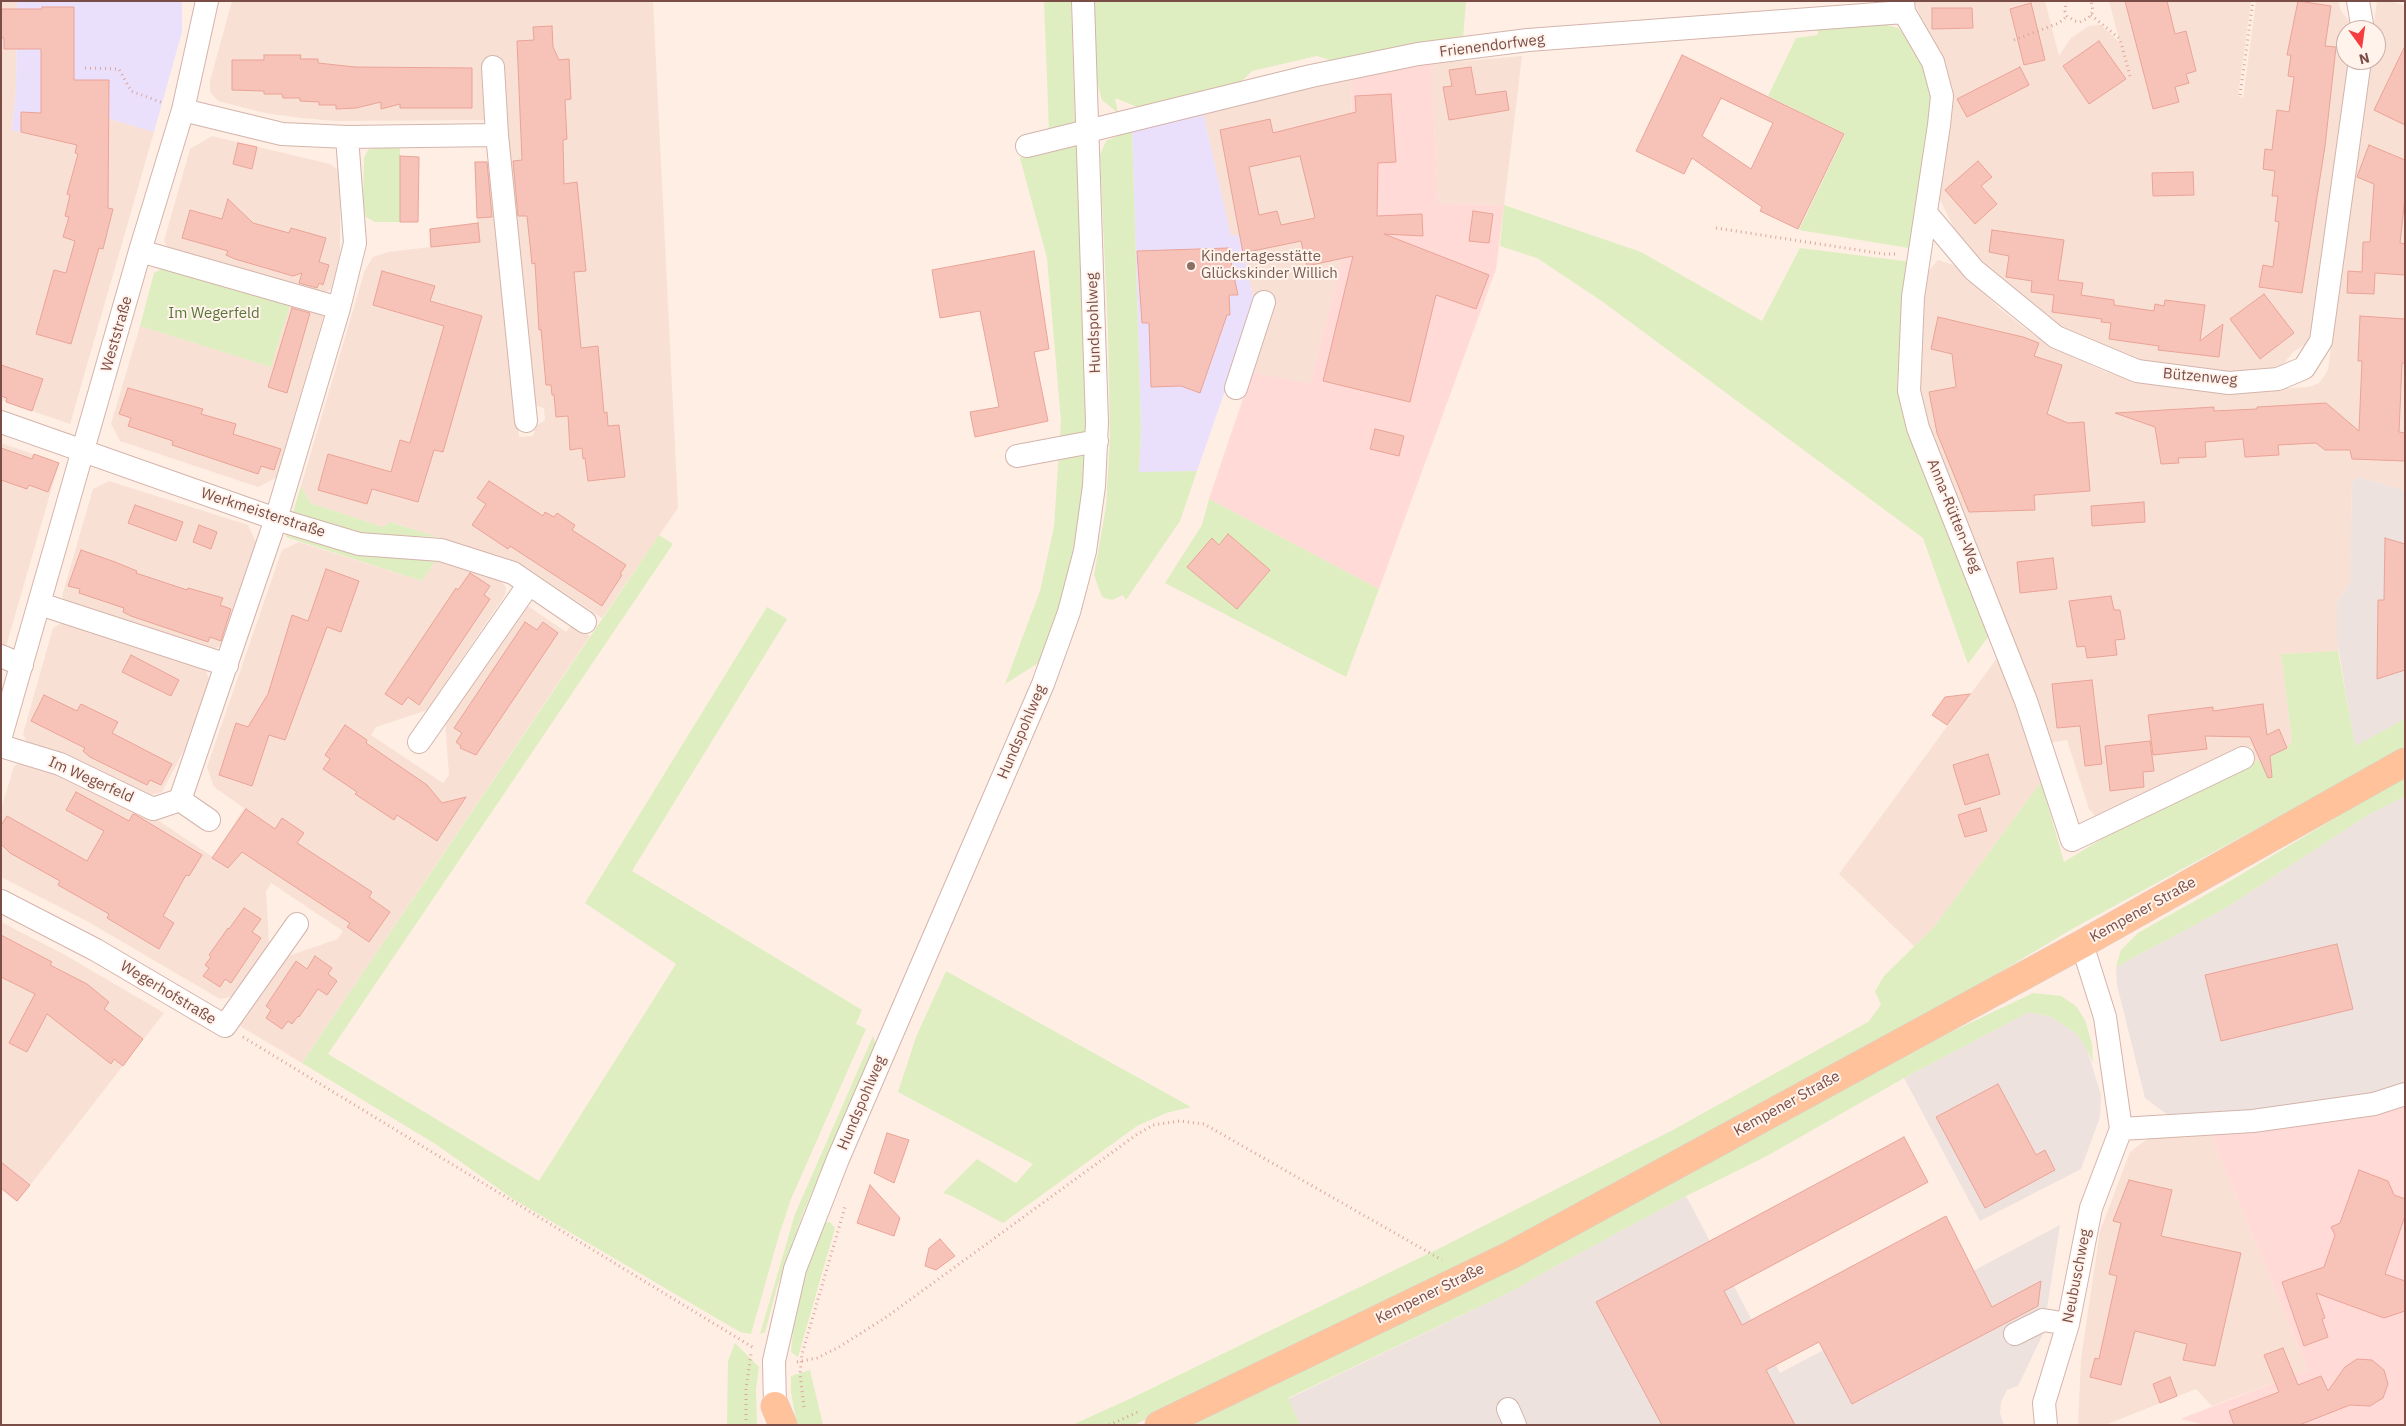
<!DOCTYPE html>
<meta charset="utf-8">
<style>
body{margin:0}
#map{position:relative;width:2406px;height:1426px;overflow:hidden;background:#feeee4;font-family:"IBM Plex Sans",sans-serif}
canvas{display:block}
.frame{position:absolute;inset:0;border:2px solid #7a4d46;pointer-events:none}
.north{position:absolute;left:2336px;top:20px;width:50px;height:50px;box-sizing:border-box;background:#fff3ec;border:1px solid #cab1aa;border-radius:50%;rotate:166deg;font-size:14px;font-weight:700;line-height:20px;text-align:center;color:#7a4d46}
.north::after{content:'';display:block;margin:auto;width:18px;height:22px;background:#f53c3e;clip-path:polygon(50% 0,100% 100%,50% 72%,0 100%)}
</style>
<div id="map">
<canvas width="2406" height="1426"></canvas>
<div class="frame"></div>
<div class="north">N</div>
</div>
<script>
const ctx = document.querySelector('canvas').getContext('2d');
ctx.lineJoin = 'round';
function fill(path, color) {
  ctx.fillStyle = color;
  ctx.fill(path, 'evenodd');
}
function toPath(rows) {
  const path = new Path2D();
  for (const r of rows) {
    path.moveTo(r[0], r[1]);
    for (let i = 2; i < r.length; i += 2) path.lineTo(r[i], r[i + 1]);
  }
  return path;
}
function trace(path, color, width, dash) {
  ctx.strokeStyle = color;
  ctx.lineWidth = width;
  ctx.lineCap = dash ? 'butt' : 'round';
  ctx.setLineDash(dash || []);
  ctx.stroke(path);
}
function write(font, color, halo, rows, align = 'center') {
  ctx.font = font + ' "IBM Plex Sans",sans-serif';
  ctx.lineWidth = 4;
  ctx.setLineDash([]);
  ctx.textBaseline = 'middle';
  ctx.strokeStyle = halo;
  ctx.fillStyle = color;
  for (const [text, x, y, turn = 0] of rows) {
    ctx.save();
    ctx.translate(x, y);
    ctx.rotate((+turn || 0) * Math.PI / 180);
    ctx.textAlign = isNaN(turn) ? turn : align;
    if (halo) ctx.strokeText(text, 0, 0);
    ctx.fillText(text, 0, 0);
    ctx.restore();
  }
}
fill(toPath([
 [1,1,17,1,16,89,12,131,103,117,154,132,70,424,1,400],
 [232,1,653,1,678,508,602,618,523,565,391,522,383,527,310,503,301,486,365,270,373,257,388,252,430,247,429,229,477,224,474,162,493,161,519,437,533,436,536,426,545,420,544,408,534,405,491,120,337,121,301,118,265,113,218,101,210,92,210,81],
 [1914,1,2045,1,2059,56,2071,38,2089,26,2101,25,2120,43,2109,1,2251,1,2238,96,2243,98,2256,1,2338,1,2341,11,2350,22,2351,30,2346,30,2346,60,2350,60,2313,331,2309,342,2293,352,2281,367,2273,369,2206,372,2175,369,2120,356,2069,334,1977,259,1954,228,1937,194,1953,96],
 [2377,1,2391,1,2405,6,2405,491,2359,477,2352,483,2350,583,2337,602,2338,651,2281,654,2292,741,2287,748,2255,763,2252,746,2097,818,2089,809,2067,740,2049,743,2023,662,1929,429,1918,376,1923,277,1938,260,1959,267,1999,308,2031,333,2067,354,2106,372,2147,383,2188,390,2238,391,2309,387,2319,383,2328,370,2369,60,2376,60,2376,30,2373,30],
 [1522,56,1504,205,1438,204,1431,64],
 [1352,76,1350,230,1310,385,1252,372,1258,296,1253,296,1239,236,1231,237,1203,112],
 [212,136,330,164,337,169,340,177,340,259,331,289,319,295,171,253,164,241,190,149],
 [290,305,324,315,276,478,258,487,120,441,111,424,140,326,271,367],
 [1,443,59,463,5,650,1,649],
 [109,481,248,525,256,542,220,646,207,653,68,608,62,596,93,489],
 [299,542,422,581,436,560,499,579,506,587,505,595,427,710,376,727,371,735,443,783,449,775,445,722,525,604,566,632,572,624,590,636,302,1063,240,1026,288,956,338,939,343,931,271,883,266,891,269,943,234,996,220,999,85,920,1,877,1,809,14,766,26,760,150,815,213,857,244,808,214,787,207,767,282,550],
 [65,621,204,666,209,679,185,748,162,792,144,797,29,747,23,734,53,628],
 [2000,654,2041,782,1934,927,1914,946,1839,874],
 [1,922,65,955,164,1013,17,1202,1,1189],
 [2210,1132,2308,1370,2212,1406,2196,1389,2105,1425,2078,1425,2081,1359,2100,1231,2130,1152,2151,1136]
]), '#f9e0d4');
fill(toPath([
 [1431,59,1438,204,1504,205,1496,269,1379,589,1209,499,1252,372,1310,384,1350,230,1352,76],
 [2405,1104,2405,1425,2205,1425,2180,1419,2308,1370,2210,1132]
]), '#ffdad7');
fill(toPath([
 [2359,477,2405,491,2405,719,2355,747,2337,640,2337,602,2350,583,2352,483],
 [2405,796,2405,1083,2374,1092,2261,1112,2168,1115,2145,1098,2117,985,2116,967,2224,909,2366,816],
 [2029,1012,2052,1017,2077,1034,2087,1049,2101,1095,2100,1117,2081,1169,1980,1221,1904,1078],
 [1686,1196,1780,1373,2060,1225,2043,1334,2018,1386,2007,1390,2001,1402,2000,1413,2004,1425,1300,1425,1288,1399,1512,1291,1552,1268]
]), '#eee2df');
fill(toPath([
 [17,1,182,1,182,32,154,132,103,117,32,132,12,131,16,89],
 [1203,112,1231,236,1239,235,1253,296,1258,296,1197,471,1139,473,1141,430,1132,130]
]), '#ebe0fb');
fill(toPath([
 [1044,1,1071,1,1075,124,1049,130],
 [1094,1,1466,1,1463,39,1336,62,1317,56,1252,71,1238,85,1140,108,1115,98,1118,113,1102,100,1096,78],
 [1879,23,1898,28,1911,42,1925,69,1933,97,1918,235,1909,248,1799,230,1845,134,1768,96,1796,38,1818,35,1817,27],
 [1132,130,1141,430,1139,472,1197,471,1180,521,1126,600,1123,595,1112,600,1102,597,1094,575,1106,507,1110,436,1108,332,1100,155,1106,141],
 [1076,143,1088,412,1085,485,1076,539,1064,593,1040,662,1005,684,1040,591,1054,527,1061,421,1047,258,1020,158],
 [378,147,400,147,400,222,375,222,366,217,363,204,364,158,368,150],
 [1504,205,1641,252,1762,321,1800,248,1912,262,1897,383,1901,409,1914,447,1991,633,1968,664,1923,538,1603,302,1537,258,1500,246],
 [167,266,290,305,271,367,140,326,154,273],
 [301,486,310,503,383,527,390,522,438,537,361,534,293,512],
 [1209,499,1379,589,1346,677,1165,583,1202,525],
 [287,532,363,556,436,560,422,581,286,537],
 [659,535,673,544,328,1054,539,1181,676,964,585,903,767,607,787,619,632,871,862,1010,856,1024,866,1029,791,1199,779,1235,751,1334,740,1332,513,1199,437,1145,302,1063],
 [2338,651,2355,746,2405,719,2405,748,2072,929,1923,1018,1597,1196,1448,1272,1134,1425,1072,1425,1136,1396,1442,1247,1671,1131,1868,1022,1881,1005,1875,991,1884,976,1934,927,2041,782,2064,862,2108,835,2226,775,2287,748,2292,741,2281,654],
 [2405,776,2405,796,2366,816,2224,909,2116,967,2121,950,2138,933,2232,880],
 [946,971,1191,1107,1166,1113,1137,1126,1003,1223,952,1196,943,1193,977,1159,1016,1183,1033,1164,898,1092,916,1037],
 [2033,993,2061,996,2076,1006,2085,1020,2092,1044,2093,1063,2087,1049,2077,1034,2052,1017,2029,1012,1904,1078,1765,1157,1686,1196,1552,1268,1512,1291,1288,1398,1300,1425,1192,1425,1496,1276,1949,1033],
 [873,1036,876,1044,804,1211,777,1287,765,1332,760,1334,795,1214],
 [830,1222,835,1228,798,1357,791,1352,794,1319,803,1278,823,1223],
 [735,1343,759,1367,756,1389,757,1425,727,1425,728,1361],
 [810,1370,823,1425,797,1425,791,1392,791,1376]
]), '#deeec0');
const building = toPath([
 [2125,1,2167,1,2175,34,2186,31,2196,71,2186,74,2189,83,2175,87,2179,102,2153,109,2125,1],
 [2298,1,2331,6,2325,46,2336,47,2325,146,2302,293,2259,287,2263,265,2273,267,2279,222,2275,221,2278,196,2272,196,2275,171,2263,169,2265,149,2272,150,2277,110,2289,112,2294,77,2288,76,2291,55,2287,55,2298,1],
 [2031,3,2045,60,2024,65,2010,9,2031,3],
 [42,7,74,7,74,80,109,80,108,206,108,208,113,209,103,249,99,248,71,344,36,334,54,270,66,273,75,241,63,237,69,217,65,216,70,195,67,194,78,154,75,153,77,145,21,132,21,112,41,113,41,49,4,49,4,38,1,38,1,9,42,9,42,7],
 [1932,8,1972,8,1973,28,1932,29,1932,8],
 [552,26,553,47,559,60,569,59,571,99,565,100,567,139,563,140,564,184,577,182,586,271,574,272,581,348,598,346,604,413,607,412,608,426,619,425,625,477,588,481,585,458,583,459,582,448,570,450,568,416,556,417,554,395,552,395,551,385,546,385,541,329,539,330,535,263,532,264,527,216,518,216,513,161,522,160,517,41,534,40,533,27,552,26],
 [2099,41,2126,79,2089,104,2063,66,2099,41],
 [2405,46,2405,125,2374,110,2405,46],
 [264,55,301,55,300,59,318,59,318,63,355,67,472,68,472,108,400,108,400,104,381,109,381,102,356,108,336,109,336,105,319,105,319,102,300,101,300,98,283,98,282,94,264,94,264,91,232,90,232,60,264,60,264,55],
 [1682,55,1844,134,1798,229,1760,211,1762,207,1692,158,1684,174,1636,151,1682,55],
 [1721,98,1773,123,1751,169,1702,136,1721,98],
 [1471,67,1476,95,1506,91,1509,110,1449,120,1443,87,1452,86,1449,70,1471,67],
 [2020,67,2029,85,1967,117,1957,99,2020,67],
 [1391,94,1396,162,1378,163,1377,216,1422,214,1423,236,1384,234,1489,275,1476,309,1436,295,1410,402,1323,381,1353,256,1307,266,1301,241,1243,253,1220,130,1270,119,1273,133,1356,112,1355,96,1391,94],
 [1300,156,1315,218,1281,225,1277,211,1259,215,1249,167,1300,156],
 [238,143,257,147,252,169,233,164,238,143],
 [2369,145,2405,160,2405,197,2400,243,2405,244,2405,275,2375,273,2374,294,2347,293,2348,271,2362,272,2363,242,2370,242,2374,184,2357,177,2369,145],
 [400,156,419,157,418,222,400,222,400,156],
 [1978,161,1992,177,1981,186,1997,204,1975,224,1945,190,1978,161],
 [475,162,487,162,492,217,477,218,475,162],
 [2193,172,2194,195,2153,196,2152,173,2193,172],
 [228,199,253,223,289,233,291,228,326,238,319,262,329,265,323,285,319,283,317,288,299,283,302,273,293,276,235,259,226,255,228,251,182,238,190,210,222,219,228,199],
 [1473,211,1493,214,1489,243,1469,241,1473,211],
 [478,223,480,242,431,247,430,229,478,223],
 [1992,230,2064,240,2058,280,2083,283,2081,295,2114,300,2114,305,2154,311,2155,304,2164,306,2165,300,2205,305,2200,341,2223,324,2219,357,2158,350,2159,346,2109,339,2111,323,2101,322,2102,319,2052,312,2054,295,2031,292,2032,281,2006,277,2009,256,1989,252,1992,230],
 [1228,248,1238,295,1229,295,1230,315,1227,315,1200,393,1181,386,1151,387,1149,323,1142,323,1137,251,1228,248],
 [1034,251,1049,349,1034,352,1048,421,975,437,970,412,999,407,980,311,940,318,932,270,1034,251],
 [382,271,435,286,430,301,482,316,443,452,434,450,418,502,372,489,367,504,318,490,328,454,391,472,400,440,410,443,444,326,373,305,382,271],
 [2264,294,2294,333,2260,359,2230,319,2264,294],
 [292,308,310,313,287,393,268,387,292,308],
 [2360,316,2405,319,2405,363,2402,363,2399,432,2405,433,2405,461,2352,459,2350,450,2325,450,2316,443,2278,445,2279,455,2245,457,2243,439,2205,442,2206,457,2178,458,2179,463,2161,464,2155,427,2115,413,2214,407,2214,411,2257,409,2257,407,2326,403,2359,431,2362,361,2358,361,2360,316],
 [1938,317,2023,337,2039,343,2034,356,2062,365,2047,414,2068,423,2084,422,2090,491,2034,495,2035,510,1969,512,1937,433,1929,392,1956,387,1952,354,1931,349,1938,317],
 [1,365,43,379,32,411,6,402,7,398,1,396,1,365],
 [128,388,203,409,201,414,236,424,233,434,281,449,274,470,261,466,258,474,181,448,172,445,173,441,128,426,131,418,119,414,128,388],
 [1375,429,1404,436,1399,456,1370,449,1375,429],
 [1,448,32,459,34,454,59,463,48,492,29,485,27,489,1,480,1,448],
 [489,481,543,516,545,512,554,517,557,513,575,525,572,530,626,565,620,574,622,575,602,606,510,546,508,549,472,525,486,504,477,498,489,481],
 [2144,502,2145,522,2092,526,2091,506,2144,502],
 [135,505,183,522,176,541,128,523,135,505],
 [199,525,217,532,211,549,193,542,199,525],
 [1228,534,1270,570,1237,609,1187,567,1212,538,1219,545,1228,534],
 [2385,538,2405,544,2405,670,2377,679,2378,600,2384,600,2385,538],
 [81,550,115,562,137,571,136,573,187,590,188,588,223,598,220,605,231,609,221,641,210,637,208,642,131,616,123,612,124,608,79,593,80,589,68,586,81,550],
 [2053,558,2057,589,2020,593,2017,562,2053,558],
 [326,569,359,581,341,632,327,627,285,740,269,735,252,786,219,775,236,723,248,727,268,694,292,615,308,621,326,569],
 [470,573,490,586,484,595,490,599,419,705,408,697,402,705,385,694,456,588,458,590,470,573],
 [2111,596,2114,610,2120,610,2125,639,2115,640,2117,655,2087,658,2085,646,2077,647,2069,601,2111,596],
 [525,622,537,630,543,622,558,633,476,755,460,748,461,746,456,742,462,733,454,728,525,622],
 [131,655,179,680,171,696,122,672,131,655],
 [2092,680,2102,764,2085,766,2080,726,2057,728,2052,684,2092,680],
 [1970,694,1947,725,1932,715,1945,697,1970,694],
 [44,695,77,711,81,704,118,722,112,733,172,764,161,785,150,780,147,785,90,757,83,751,85,748,31,721,44,695],
 [2263,704,2267,735,2279,729,2287,748,2270,756,2272,777,2268,778,2250,737,2205,736,2207,749,2153,755,2148,715,2213,707,2213,711,2263,704],
 [345,725,367,740,366,743,427,785,442,803,466,797,437,841,397,815,394,820,355,794,357,792,323,769,330,759,325,755,345,725],
 [2150,741,2154,771,2143,772,2144,787,2110,791,2105,746,2150,741],
 [1988,754,2000,794,1965,805,1953,765,1988,754],
 [76,792,129,821,133,814,136,815,202,855,189,876,186,875,163,916,174,923,159,949,107,918,109,914,58,885,60,881,10,853,1,844,1,825,7,816,87,861,104,831,66,810,76,792],
 [1980,808,1987,831,1965,837,1958,815,1980,808],
 [246,809,275,829,282,818,304,833,297,843,372,892,369,897,390,912,369,942,347,927,350,923,242,852,228,868,212,858,246,809],
 [244,908,261,919,252,932,261,938,231,983,225,979,220,987,203,976,209,968,205,965,211,957,209,955,228,928,229,929,244,908],
 [1,935,52,962,50,965,87,984,109,1002,104,1009,143,1039,123,1066,114,1059,111,1064,47,1014,27,1052,9,1043,35,994,1,977,1,935],
 [2337,944,2353,1009,2221,1041,2205,975,2337,944],
 [315,956,332,968,328,974,337,981,327,995,318,989,299,1017,298,1016,292,1024,288,1021,282,1029,266,1018,271,1010,266,1006,296,961,307,969,315,956],
 [1998,1084,2036,1155,2045,1150,2055,1170,1985,1208,1936,1117,1998,1084],
 [887,1133,909,1140,894,1183,874,1173,887,1133],
 [1904,1137,1928,1182,1724,1291,1742,1325,1946,1216,1992,1307,2041,1281,2038,1306,1852,1404,1819,1342,1766,1370,1795,1425,1662,1425,1596,1302,1904,1137],
 [1,1162,30,1185,17,1201,1,1188,1,1162],
 [2359,1170,2388,1181,2394,1195,2405,1199,2405,1216,2385,1274,2405,1281,2405,1311,2384,1318,2316,1293,2325,1318,2322,1319,2328,1337,2304,1346,2282,1282,2324,1267,2335,1235,2331,1227,2340,1223,2359,1170],
 [2129,1180,2172,1190,2161,1236,2241,1253,2215,1366,2183,1360,2187,1344,2135,1331,2121,1385,2090,1377,2095,1358,2099,1359,2117,1276,2109,1274,2121,1223,2113,1221,2129,1180],
 [870,1185,900,1218,894,1236,857,1223,870,1185],
 [940,1239,955,1256,936,1270,925,1266,929,1248,940,1239],
 [2283,1348,2298,1385,2321,1376,2328,1391,2345,1367,2357,1359,2372,1360,2384,1370,2388,1384,2383,1398,2370,1406,2350,1405,2299,1425,2234,1425,2229,1411,2279,1392,2264,1355,2283,1348],
 [2170,1377,2177,1396,2160,1403,2153,1384,2170,1377]
]);
fill(building, '#f7c3b8');
trace(building, '#eba397', 1);
const minor = toPath([
 [1903,1,1904,12,1933,62,1942,96,1939,125,1913,297,1909,391,1918,428,2026,701,2072,840,2243,758],
 [2358,1,2363,30],
 [493,67,497,135],
 [347,137,497,135,526,421],
 [1027,146,1311,76,1418,54,1528,40,1904,12],
 [1926,213,1974,270,2056,337,2137,371,2229,383,2278,379,2304,368,2321,341,2360,60],
 [140,251,339,308],
 [1236,388,1264,302],
 [1,422,276,519,359,544,441,550,513,573,585,622],
 [1017,456,1097,441],
 [40,604,227,665],
 [1,656,22,665],
 [1,736,140,251,183,110,207,1],
 [419,742,529,584],
 [1,746,60,764,153,809,180,800],
 [180,800,276,519,339,308,355,243,347,137,282,134,183,110],
 [180,800,209,820],
 [1,901,96,950,225,1026,297,924],
 [2121,1129,2253,1121,2374,1104,2405,1094],
 [2015,1334,2043,1320,2068,1324],
 [1508,1409,1515,1425],
 [779,1422,775,1406,774,1361,795,1269,838,1159,1043,684,1069,612,1085,551,1094,486,1097,422,1083,1],
 [2046,1425,2044,1403,2068,1324,2091,1208,2121,1129,2105,1017,2082,944]
]);
const major = toPath([
 [775,1406,783,1425],
 [1159,1425,1511,1255,2082,944,2405,762]
]);
trace(minor, '#d4b4ab', 24);
trace(major, '#dacdcb', 29);
trace(toPath([
 [2066,1,2065,11,2067,16,2075,21,2080,22,2088,18,2091,15,2093,11,2091,1],
 [2091,15,2120,39,2130,76],
 [2014,40,2059,23,2067,16],
 [85,68,119,69,131,91,163,103],
 [2240,95,2253,1],
 [1716,228,1884,254,1898,254],
 [243,1037,754,1348],
 [797,1362,817,1358,839,1347,885,1318,1136,1135,1153,1125,1179,1121,1204,1124,1442,1260],
 [804,1407,800,1374,802,1354,845,1207],
 [746,1425,746,1388,751,1354],
 [1109,1425,1138,1412]
]), '#dca59b', 3, [1, 4]);
trace(minor, '#fff', 22);
trace(major, '#ffc29a', 28);
for (const [x, y, r, color] of [
 [1191,266,5,"#8d6e63"]
]) {
  const dot = new Path2D();
  dot.arc(x, y, r, 0, 2 * Math.PI);
  ctx.fillStyle = color;
  ctx.fill(dot);
  trace(dot, '#fff3ec', 2);
}
write('15px', '#7a4d46', '#fff3ec', [
 ["Frienendorfweg",1492,46,-7],
 ["Hundspohlweg",1094,323,-92],
 ["Weststraße",117,334,-74],
 ["Bützenweg",2200,377,5],
 ["Werkmeisterstraße",263,513,18],
 ["Anna-Rütten-Weg",1954,516,68],
 ["Hundspohlweg",1022,732,-67],
 ["Im Wegerfeld",91,780,24],
 ["Kempener Straße",2143,910,-29],
 ["Wegerhofstraße",168,993,31],
 ["Hundspohlweg",862,1103,-67],
 ["Kempener Straße",1787,1104,-29],
 ["Neubuschweg",2077,1276,-79],
 ["Kempener Straße",1430,1294,-26]
]);
write('15px', '#785e54', '#fff3ec', [
 ["Kindertagesstätte",1201,257],
 ["Glückskinder Willich",1201,274]
], 'left');
write('15px', '#587538', '#fff3ec', [
 ["Im Wegerfeld",214,314]
]);
</script>
